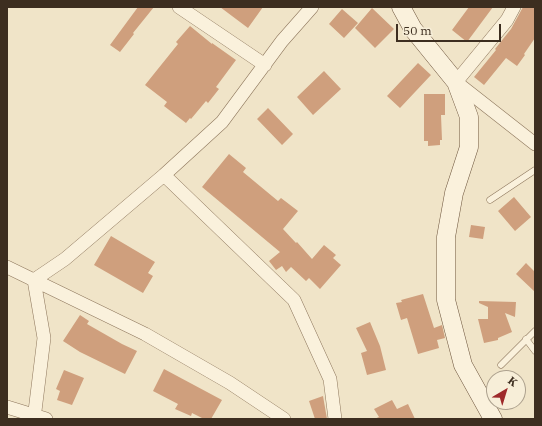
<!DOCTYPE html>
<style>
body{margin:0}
#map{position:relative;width:542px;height:426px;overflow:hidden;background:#f0e4c8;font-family:"IBM Plex Serif",serif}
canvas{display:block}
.frame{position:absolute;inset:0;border:8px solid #3d2e20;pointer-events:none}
.north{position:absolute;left:486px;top:370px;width:40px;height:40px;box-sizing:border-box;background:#f7eed8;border:1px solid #ada18e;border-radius:50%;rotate:38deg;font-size:11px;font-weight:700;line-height:16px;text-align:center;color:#3d2e20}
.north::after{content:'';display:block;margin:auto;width:14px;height:18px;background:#9e2a2b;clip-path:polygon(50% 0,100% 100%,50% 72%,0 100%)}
.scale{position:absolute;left:396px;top:24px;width:105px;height:18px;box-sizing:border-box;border:2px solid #3d2e20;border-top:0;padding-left:5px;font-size:12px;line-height:14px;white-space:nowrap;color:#3d2e20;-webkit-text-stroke:3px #f7eed8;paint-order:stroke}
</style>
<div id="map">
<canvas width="542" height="426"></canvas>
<div class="frame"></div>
<div class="north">K</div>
<div class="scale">50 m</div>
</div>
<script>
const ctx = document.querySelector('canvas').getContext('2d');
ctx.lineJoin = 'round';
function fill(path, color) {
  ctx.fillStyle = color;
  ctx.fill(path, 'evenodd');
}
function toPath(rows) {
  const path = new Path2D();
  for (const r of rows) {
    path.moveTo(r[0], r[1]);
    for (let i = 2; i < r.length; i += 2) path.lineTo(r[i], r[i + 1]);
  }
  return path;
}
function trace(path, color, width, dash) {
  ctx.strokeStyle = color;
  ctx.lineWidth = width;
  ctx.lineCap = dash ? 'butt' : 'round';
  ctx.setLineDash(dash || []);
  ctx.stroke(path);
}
fill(toPath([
 [138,7,154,7,133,33,134,34,120,52,110,45],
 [220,7,263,7,248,28],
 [469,7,493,7,467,42,452,30],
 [523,7,535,7,535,38,524,54,525,55,517,66,506,58,484,85,474,77,496,50,495,49,511,29],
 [372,8,394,29,375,48,355,28],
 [342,9,358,23,344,38,329,24],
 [190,26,212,44,212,43,236,60,216,87,219,89,208,103,206,101,191,119,190,118,186,123,164,106,167,102,145,85,178,44,176,42],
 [418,63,431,75,400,108,387,96],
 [324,71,341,89,313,115,297,97],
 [424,94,445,94,445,115,441,115,442,140,440,140,440,145,428,146,428,141,424,141],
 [268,108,293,134,282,145,257,119],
 [229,154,246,168,243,172,278,201,281,198,298,211,283,229,296,243,297,242,312,259,324,245,336,255,333,258,341,265,320,289,309,278,306,281,291,267,286,272,282,266,276,270,269,261,280,252,202,187],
 [514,197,531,217,515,231,498,211],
 [471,225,485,227,483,239,469,237],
 [111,236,155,262,148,273,153,276,143,293,94,265],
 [526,263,535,272,535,292,516,274],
 [423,294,434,328,442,325,445,338,437,340,439,348,418,354,407,318,401,320,396,303,402,302,401,300],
 [479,301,516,302,515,317,505,313,512,332,498,338,498,340,484,343,478,319,488,319,488,307,479,303],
 [80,315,89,321,87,324,122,344,137,351,125,374,80,352,63,341],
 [370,322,380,346,386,370,367,375,361,353,367,351,356,328],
 [164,369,222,400,211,419,204,419,192,413,191,416,175,409,178,404,153,391],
 [64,370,84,378,72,405,57,400,60,391,56,389],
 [323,396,327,419,315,419,309,401],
 [392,400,397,409,408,404,415,419,374,419,379,417,374,409]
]), '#cf9f7d');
const lane = toPath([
 [490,200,535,170],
 [526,339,535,351],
 [501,365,535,331]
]);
const street = toPath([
 [179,7,265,65],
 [514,7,507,20,456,82,535,144],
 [164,175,294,300,330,379,335,419],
 [7,267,145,334,230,383,284,419],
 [7,407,46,419],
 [34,419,44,338,34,280,65,259,164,175,222,122,282,41,312,7]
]);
const secondary = toPath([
 [401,7,413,29,456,82,469,117,469,147,454,193,446,237,446,300,463,365,493,419]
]);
trace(lane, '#8d765c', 7);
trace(street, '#8d765c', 14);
trace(secondary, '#6f573f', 19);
trace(lane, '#faf1dc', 6);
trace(street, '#faf1dc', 13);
trace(secondary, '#faf1dc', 18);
</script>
